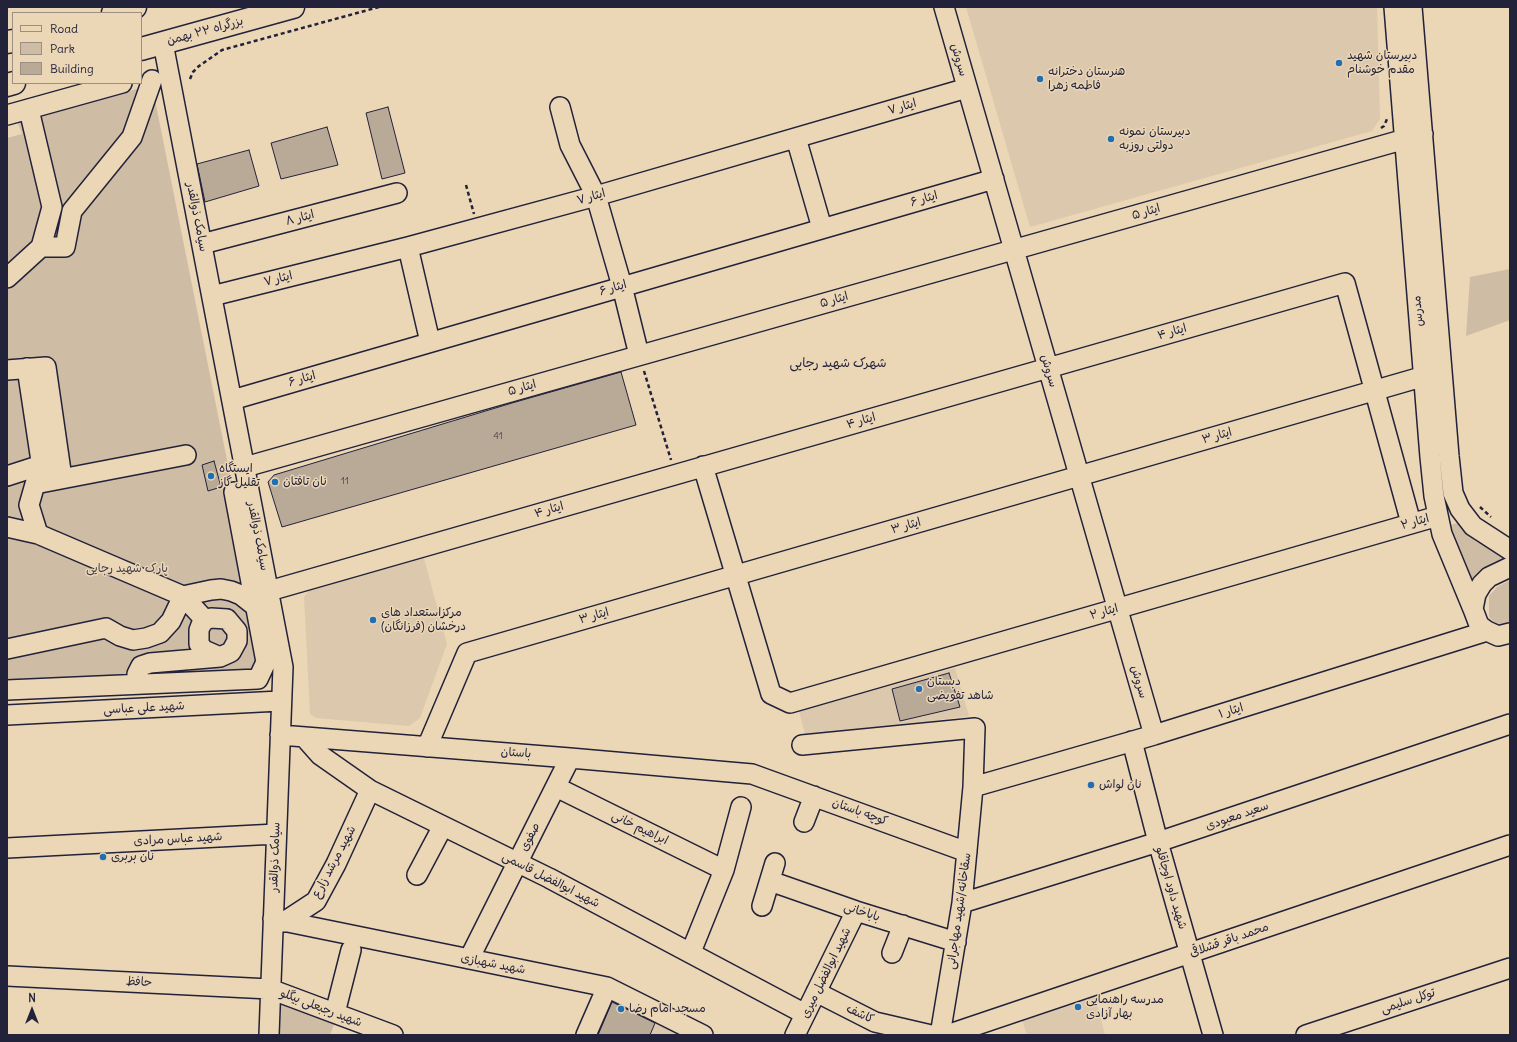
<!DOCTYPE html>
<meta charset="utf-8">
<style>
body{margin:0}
#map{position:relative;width:1517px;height:1042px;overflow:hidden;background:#ebd6b5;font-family:Delius,sans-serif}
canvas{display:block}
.frame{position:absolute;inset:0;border:8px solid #22223b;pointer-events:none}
.legend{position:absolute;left:12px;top:12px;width:130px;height:72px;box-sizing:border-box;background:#ebd6b5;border:1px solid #9b8e84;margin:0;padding:5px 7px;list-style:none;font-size:12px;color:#22223b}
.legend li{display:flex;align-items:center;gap:8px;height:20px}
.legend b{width:20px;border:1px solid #9b8e84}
.north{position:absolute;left:12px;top:990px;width:40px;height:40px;-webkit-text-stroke:3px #ebd6b5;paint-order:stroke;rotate:0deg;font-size:11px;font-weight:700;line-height:16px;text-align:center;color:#22223b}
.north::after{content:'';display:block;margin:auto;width:14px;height:18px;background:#22223b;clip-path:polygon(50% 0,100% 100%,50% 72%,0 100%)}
</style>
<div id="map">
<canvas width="1517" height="1042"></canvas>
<div class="frame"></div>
<ul class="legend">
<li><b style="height:5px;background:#ebd6b5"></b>Road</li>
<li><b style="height:11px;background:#cebca4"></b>Park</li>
<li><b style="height:11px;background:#b9a997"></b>Building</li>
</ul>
<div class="north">N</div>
</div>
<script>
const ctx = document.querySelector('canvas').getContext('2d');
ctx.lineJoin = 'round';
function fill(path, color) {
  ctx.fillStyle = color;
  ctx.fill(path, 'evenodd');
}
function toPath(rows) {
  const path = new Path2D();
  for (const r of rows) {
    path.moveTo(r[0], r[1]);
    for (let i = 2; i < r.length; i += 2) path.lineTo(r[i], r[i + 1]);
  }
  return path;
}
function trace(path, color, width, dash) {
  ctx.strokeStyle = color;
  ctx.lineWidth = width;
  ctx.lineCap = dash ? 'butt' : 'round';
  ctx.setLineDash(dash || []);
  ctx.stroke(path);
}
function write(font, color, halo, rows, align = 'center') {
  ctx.font = font + ' Delius,"Playpen Sans Arabic",sans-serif';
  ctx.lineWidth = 3;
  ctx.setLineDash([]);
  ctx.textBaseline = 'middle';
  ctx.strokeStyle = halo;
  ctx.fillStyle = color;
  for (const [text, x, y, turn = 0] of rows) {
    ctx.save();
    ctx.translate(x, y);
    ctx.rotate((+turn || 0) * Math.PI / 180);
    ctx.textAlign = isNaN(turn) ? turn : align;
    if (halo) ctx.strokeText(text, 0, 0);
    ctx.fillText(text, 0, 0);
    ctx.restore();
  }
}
fill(toPath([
 [966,7,1377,7,1380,119,1372,131,1030,227],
 [424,558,447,644,420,718,409,726,316,718,310,714,304,597,309,590],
 [955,668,969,716,806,738,799,711],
 [1094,993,1105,1035,1027,1035,1022,1020],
 [656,1021,686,1035,650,1035]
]), '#dcc8ac');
fill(toPath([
 [152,85,269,670,7,696,7,138,22,134,17,121],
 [1510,269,1510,320,1466,336,1470,277],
 [1460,522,1475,541,1510,558,1472,582,1448,526],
 [1510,580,1510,625,1498,626,1489,617,1489,596,1497,587],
 [280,1004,335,1022,330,1035,280,1035]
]), '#cebca4');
const building = toPath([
 [388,107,405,173,382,179,366,113,388,107],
 [327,127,338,165,281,179,271,143,327,127],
 [249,150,259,186,205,202,197,164,249,150],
 [621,372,636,425,282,527,268,482,274,475,512,403,621,372],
 [214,461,221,487,208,491,202,465,214,461],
 [949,673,960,707,900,721,892,689,949,673],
 [612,1002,655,1023,650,1035,598,1035,612,1002]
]);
fill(building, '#b9a997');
trace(building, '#22223b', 1);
const minor = toPath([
 [944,7,1154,735],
 [1394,7,1430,457,1434,496,1442,534,1473,609],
 [1412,7,1449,456,1453,493,1460,509,1473,526,1510,550],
 [163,43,283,667,269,1035],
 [560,107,570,145,596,196,622,286,639,355],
 [7,115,122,83],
 [796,138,822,228],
 [202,244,397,193],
 [41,247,65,247,72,211,132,137,152,80],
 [408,247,430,342],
 [7,278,41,247,52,207,30,114],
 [212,296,408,247,596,196,967,88],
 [27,368,44,481],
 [7,370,46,367,62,478],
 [232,400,994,179],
 [703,466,771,694,790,703,1438,516],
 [245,467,1423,134],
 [7,476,41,465],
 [7,527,38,534,183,596,205,620],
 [38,534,29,505,35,484,186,455],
 [1510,567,1489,577,1482,584,1476,594,1473,609,1479,625,1487,631,1498,636,1510,633],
 [269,591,1345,283,1411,523],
 [7,649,106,628,120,636,133,640,146,638,160,633,171,621,183,596,211,590,221,589,231,591,241,595,255,606],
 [138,684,137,674,141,666,150,663,220,657,231,652,237,641,237,631,227,619,211,618,205,620,201,625,199,630,199,644,204,650,220,657],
 [7,690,258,679,266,662,234,492],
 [7,715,280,701],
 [280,735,570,758,752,774,967,852],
 [304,737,320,755,370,790,549,878,805,1014],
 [1132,741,1158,842,1213,1035],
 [802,745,975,728,973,787,962,903,940,1035],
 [427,747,467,653,1442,371],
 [556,787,724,870],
 [973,787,1154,735,1487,631],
 [804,822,814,796],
 [7,848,276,834],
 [417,875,443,826],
 [770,881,856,911,956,942],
 [962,903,1158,842,1510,724],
 [762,906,775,863],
 [273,919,607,987,703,1035],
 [284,922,316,901,336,864,370,790],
 [691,952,724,870,741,807],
 [892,953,903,925],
 [469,959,570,758],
 [7,976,270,989,393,1035],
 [816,992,875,1022,931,1035],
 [335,1013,351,950],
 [586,1035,607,987],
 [795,1035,856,911],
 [947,1035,1510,845],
 [1306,1035,1510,968]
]);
const highway = toPath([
 [113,13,135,7],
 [7,42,13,41],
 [141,49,293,7],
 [7,85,14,83]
]);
trace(minor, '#22223b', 22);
trace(highway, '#22223b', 25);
trace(toPath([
 [190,79,193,72,199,66,222,50,379,7],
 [1381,128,1384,126,1387,119],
 [466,185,474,214],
 [644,371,671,460],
 [1480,507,1491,517]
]), '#22223b', 2.5, [4, 3]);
trace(minor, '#ebd6b5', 19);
trace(highway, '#ebd6b5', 22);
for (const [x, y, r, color] of [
 [1339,63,4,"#1f6fb2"],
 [1040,79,4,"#1f6fb2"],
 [1111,139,4,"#1f6fb2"],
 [211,476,4,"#1f6fb2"],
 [275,482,4,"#1f6fb2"],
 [373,620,4,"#1f6fb2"],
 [919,689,4,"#1f6fb2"],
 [1091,785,4,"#1f6fb2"],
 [103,857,4,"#1f6fb2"],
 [1078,1007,4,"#1f6fb2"],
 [621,1009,4,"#1f6fb2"]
]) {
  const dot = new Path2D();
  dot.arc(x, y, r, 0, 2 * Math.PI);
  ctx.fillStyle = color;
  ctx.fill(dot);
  trace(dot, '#ebd6b5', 1.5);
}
write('10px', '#484452', null, [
 ["41",498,436],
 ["11",345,481]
]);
write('12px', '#22223b', '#ebd6b5', [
 ["بزرگراه ۲۲ بهمن",205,31,-15],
 ["سروش",959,60,74],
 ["ایثار ۷",902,107,-16],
 ["ایثار ۷",591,197,-16],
 ["ایثار ۶",924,199,-16],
 ["ایثار ۵",1146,212,-16],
 ["سیامک ذوالقدر",197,217,79],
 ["ایثار ۸",300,218,-15],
 ["ایثار ۷",278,279,-14],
 ["ایثار ۶",613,288,-16],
 ["ایثار ۵",834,300,-16],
 ["مدرس",1418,311,-95],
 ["ایثار ۴",1172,332,-16],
 ["سروش",1049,371,74],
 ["ایثار ۶",302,379,-16],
 ["ایثار ۵",522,388,-16],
 ["ایثار ۴",861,421,-16],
 ["ایثار ۳",1217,436,-16],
 ["ایثار ۴",549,510,-16],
 ["ایثار ۲",1415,522,-16],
 ["ایثار ۳",906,526,-16],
 ["سیامک ذوالقدر",258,536,79],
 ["ایثار ۲",1104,612,-16],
 ["ایثار ۳",594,616,-16],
 ["سروش",1139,682,74],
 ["شهید علی عباسی",144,708,-3],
 ["ایثار ۱",1231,711,-17],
 ["باستان",516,753,4],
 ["کوچه باستان",860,812,20],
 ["سعید معبودی",1237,816,-19],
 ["ابراهیم خانی",640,828,26],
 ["صفوی",530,837,-63],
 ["شهید عباس مرادی",178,839,-3],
 ["سیامک ذوالقدر",275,857,-88],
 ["شهید مرشد زارع",334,862,-62],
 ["شهید ابوالفضل قاسمی",551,880,27],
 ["شهید داود اوجاقلو",1171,888,74],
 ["سقاخانه/شهید مهاجرانی",959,911,-82],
 ["باباخانی",862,912,18],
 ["محمد باقر قشلاقی",1229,940,-19],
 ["شهید شهبازی",493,964,11],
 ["شهید ابوالفضل میری",826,973,-64],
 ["حافظ",139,982,3],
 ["توکل سلیمی",1408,1001,-18],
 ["شهید رجبعلی بیگلو",321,1008,21],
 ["کاشف",860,1014,25]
]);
write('12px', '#22223b', '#ebd6b5', [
 ["دبیرستان شهید",1347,56],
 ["مقدم خوشنام",1347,70],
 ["هنرستان دخترانه",1048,72],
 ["فاطمه زهرا",1048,86],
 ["دبیرستان نمونه",1119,132],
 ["دولتی روزبه",1119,146],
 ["ایستگاه",219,469],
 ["تقلیل گاز",219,483],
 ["نان تافتان",283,482],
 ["مرکزاستعداد های",381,613],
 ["درخشان (فرزانگان)",381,627],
 ["دبستان",927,682],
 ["شاهد تفویضی",927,696],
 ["نان لواش",1099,785],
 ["نان بربری",111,857],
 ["مدرسه راهنمایی",1086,1000],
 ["بهار آزادی",1086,1014],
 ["مسجد امام رضا",629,1009]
], 'left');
write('12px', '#444150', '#ebd6b5', [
 ["پارک شهید رجایی",127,569]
]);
write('13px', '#22223b', '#ebd6b5', [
 ["شهرک شهید رجایی",838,363]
]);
</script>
